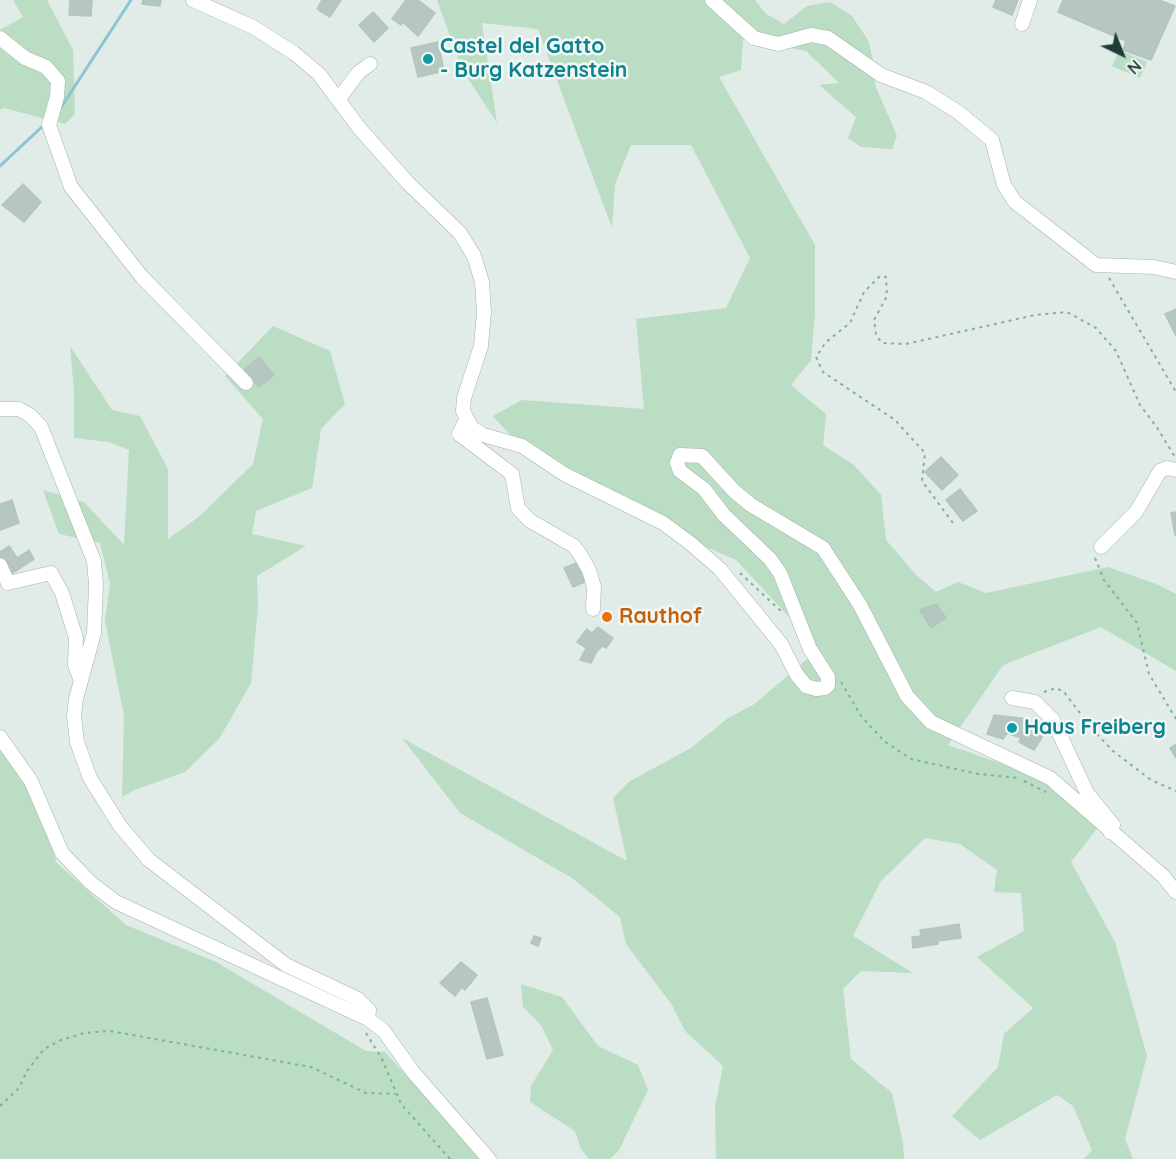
<!DOCTYPE html>
<style>
body{margin:0}
#map{position:relative;width:1176px;height:1159px;overflow:hidden;background:#e1ebe7;font-family:Quicksand,sans-serif}
canvas{display:block}
.north{position:absolute;left:1092px;top:24px;width:60px;height:60px;-webkit-text-stroke:4px #f1f8f5;paint-order:stroke;rotate:137deg;font-size:16px;font-weight:700;line-height:24px;text-align:center;color:#213c35}
.north::after{content:'';display:block;margin:auto;width:21px;height:27px;background:#213c35;clip-path:polygon(50% 0,100% 100%,50% 72%,0 100%)}
</style>
<div id="map">
<canvas width="1176" height="1159"></canvas>
<div class="north">N</div>
</div>
<script>
const ctx = document.querySelector('canvas').getContext('2d');
ctx.lineJoin = 'round';
function fill(path, color) {
  ctx.fillStyle = color;
  ctx.fill(path, 'evenodd');
}
function toPath(rows) {
  const path = new Path2D();
  for (const r of rows) {
    path.moveTo(r[0], r[1]);
    for (let i = 2; i < r.length; i += 2) path.lineTo(r[i], r[i + 1]);
  }
  return path;
}
function trace(path, color, width, dash) {
  ctx.strokeStyle = color;
  ctx.lineWidth = width;
  ctx.lineCap = dash ? 'butt' : 'round';
  ctx.setLineDash(dash || []);
  ctx.stroke(path);
}
function write(font, color, halo, rows, align = 'center') {
  ctx.font = font + ' Quicksand,sans-serif';
  ctx.lineWidth = 5;
  ctx.setLineDash([]);
  ctx.textBaseline = 'middle';
  ctx.strokeStyle = halo;
  ctx.fillStyle = color;
  for (const [text, x, y, turn = 0] of rows) {
    ctx.save();
    ctx.translate(x, y);
    ctx.rotate((+turn || 0) * Math.PI / 180);
    ctx.textAlign = isNaN(turn) ? turn : align;
    if (halo) ctx.strokeText(text, 0, 0);
    ctx.fillText(text, 0, 0);
    ctx.restore();
  }
}
fill(toPath([
 [13,0,47,0,73,50,75,114,65,124,4,108,0,110,0,30,23,17],
 [437,0,755,0,766,14,784,24,807,6,830,2,852,16,868,40,874,64,875,85,897,136,892,149,861,147,848,138,856,117,819,85,839,83,806,51,743,39,741,70,719,77,815,245,815,313,811,360,791,385,826,414,823,445,854,465,881,495,886,540,917,576,936,592,958,582,986,593,1108,567,1159,585,1176,594,1176,671,1101,627,1003,665,948,745,1034,775,1099,826,1071,862,1115,942,1147,1056,1125,1139,1133,1159,1084,1159,1092,1150,1073,1106,1057,1095,980,1140,952,1116,998,1067,1004,1034,1033,1008,977,957,1024,931,1021,893,994,892,997,870,960,844,925,838,881,881,853,936,913,973,861,971,843,989,851,1059,892,1093,903,1142,904,1159,716,1159,715,1107,723,1066,685,1031,672,1005,626,944,620,917,572,878,460,813,402,738,627,861,613,798,630,781,691,748,728,718,753,705,819,649,736,560,681,536,513,438,493,416,522,400,644,409,636,319,726,308,750,258,691,145,631,145,615,184,612,228,538,29,482,23,497,123,462,69],
 [1119,50,1147,62,1140,78,1112,66],
 [273,326,330,351,345,404,321,429,312,488,256,511,252,534,306,546,257,576,258,606,251,683,219,739,185,772,135,790,122,797,124,716,105,621,110,584,100,543,59,534,43,490,84,502,124,545,129,450,109,442,74,438,74,391,70,346,112,410,140,416,168,469,168,539,200,516,253,464,263,419,225,376],
 [0,751,39,782,56,862,126,925,216,962,366,1051,385,1052,483,1159,0,1159],
 [521,984,562,997,598,1046,638,1065,648,1090,619,1150,610,1159,589,1159,581,1149,575,1131,530,1102,531,1086,553,1050,541,1025,523,1007]
]), '#baddc3');
trace(toPath([
 [60,109,131,0],
 [0,166,45,124]
]), '#89c6d1', 3);
const building = toPath([
 [70,0,92,0,91,16,69,15,70,0],
 [143,0,161,0,160,6,142,4,143,0],
 [322,0,341,0,330,17,317,9,322,0],
 [406,0,418,0,435,13,418,36,403,22,401,25,392,19,406,0],
 [996,0,1018,0,1012,15,993,7,996,0],
 [1063,0,1159,0,1175,6,1151,60,1123,50,1126,41,1058,12,1063,0],
 [373,12,388,28,374,42,359,25,373,12],
 [438,42,444,71,418,77,411,48,438,42],
 [23,184,41,202,24,222,2,205,23,184],
 [1176,309,1176,336,1165,314,1176,309],
 [259,357,274,375,259,387,244,370,259,357],
 [941,457,958,475,942,490,925,472,941,457],
 [960,489,977,511,963,521,946,500,960,489],
 [12,500,19,523,0,530,0,504,12,500],
 [1176,512,1176,535,1175,535,1171,513,1176,512],
 [9,546,17,558,29,550,34,559,11,574,0,556,0,552,9,546],
 [581,561,589,580,573,587,564,568,581,561],
 [936,604,946,618,931,628,920,610,936,604],
 [598,627,613,638,606,648,603,646,597,651,591,663,580,660,586,648,577,642,587,629,592,633,598,627],
 [994,715,1029,719,1028,723,1044,734,1034,750,1019,742,1021,738,1007,733,1003,739,987,734,994,715],
 [1176,744,1176,758,1170,748,1176,744],
 [959,924,961,938,937,941,935,928,959,924],
 [935,928,938,944,913,948,912,937,921,936,920,930,935,928],
 [534,936,541,938,538,946,531,943,534,936],
 [461,962,477,975,465,990,462,987,455,996,440,983,461,962],
 [487,998,503,1055,487,1059,471,1002,487,998]
]);
fill(building, '#b6c6c0');
trace(building, '#b3c5be', 1.5);
const minor = toPath([
 [193,0,253,27,294,53,319,74,360,129,408,183,460,233,474,256,482,282,484,312,481,346,464,398,463,411,472,428,483,435,522,446,564,474,663,523,690,543,720,569,781,644,797,675,806,686,816,689,825,688,828,685,828,677,810,649,780,573,770,559,724,515,704,489,680,471,677,463,680,455,702,456,734,491,751,505,823,548,860,605,907,696,931,722,1050,778,1163,876,1176,892],
 [712,0,754,38,778,44,811,35,828,38,881,75,926,92,958,112,992,140,1004,185,1015,202,1096,265,1154,267,1176,272],
 [1022,24,1030,0],
 [0,38,25,58,46,67,58,81,57,97,49,125,71,187,142,277,246,383],
 [338,100,358,73,370,64],
 [0,409,19,409,31,416,41,427,94,561,96,585,94,633,76,699,74,716,77,742,90,778,120,826,149,860,286,965,356,998,369,1010,368,1019],
 [466,420,459,434,512,474,518,508,529,520,574,546,581,556,589,570,594,587,593,609],
 [1101,547,1136,512,1160,471,1167,468,1176,470],
 [0,565,8,583,51,573,62,593,76,638,75,665,81,681],
 [1012,698,1035,702,1053,720,1087,793,1113,825,1110,832],
 [0,737,31,781,62,853,91,883,116,902,368,1019,383,1030,413,1072,489,1159]
]);
trace(minor, '#a4b3ae', 15);
trace(toPath([
 [1109,278,1176,392],
 [953,523,922,481,925,453,895,420,823,372,816,357,826,342,850,323,864,292,880,276,886,277,887,296,874,320,876,335,882,343,906,344,1035,315,1067,312,1096,328,1116,351,1140,405,1158,429,1175,457],
 [1095,558,1104,580,1137,623,1149,674,1176,719],
 [740,573,782,612],
 [841,682,861,716,884,741,911,759,978,774,1019,778],
 [1044,692,1056,688,1064,692,1093,730,1113,751,1151,780,1176,791],
 [1024,781,1046,792],
 [366,1033,382,1059,401,1104,450,1159],
 [0,1106,19,1088,27,1071,44,1049,61,1040,84,1033,110,1031,311,1067,366,1093,395,1094]
]), '#81afa0', 2, [3, 4.5]);
trace(minor, '#fff', 14);
for (const [x, y, r, color] of [
 [428,59,6,"#0f9aa8"],
 [607,617,6,"#e8710a"],
 [1012,728,6,"#0f9aa8"]
]) {
  const dot = new Path2D();
  dot.arc(x, y, r, 0, 2 * Math.PI);
  ctx.fillStyle = color;
  ctx.fill(dot);
  trace(dot, '#f1f8f5', 2);
}
write('bold 21px', '#0d838f', '#f1f8f5', [
 ["Castel del Gatto",440,47],
 ["- Burg Katzenstein",440,71],
 ["Haus Freiberg",1024,728]
], 'left');
write('bold 21px', '#c56008', '#f1f8f5', [
 ["Rauthof",619,617]
], 'left');
</script>
